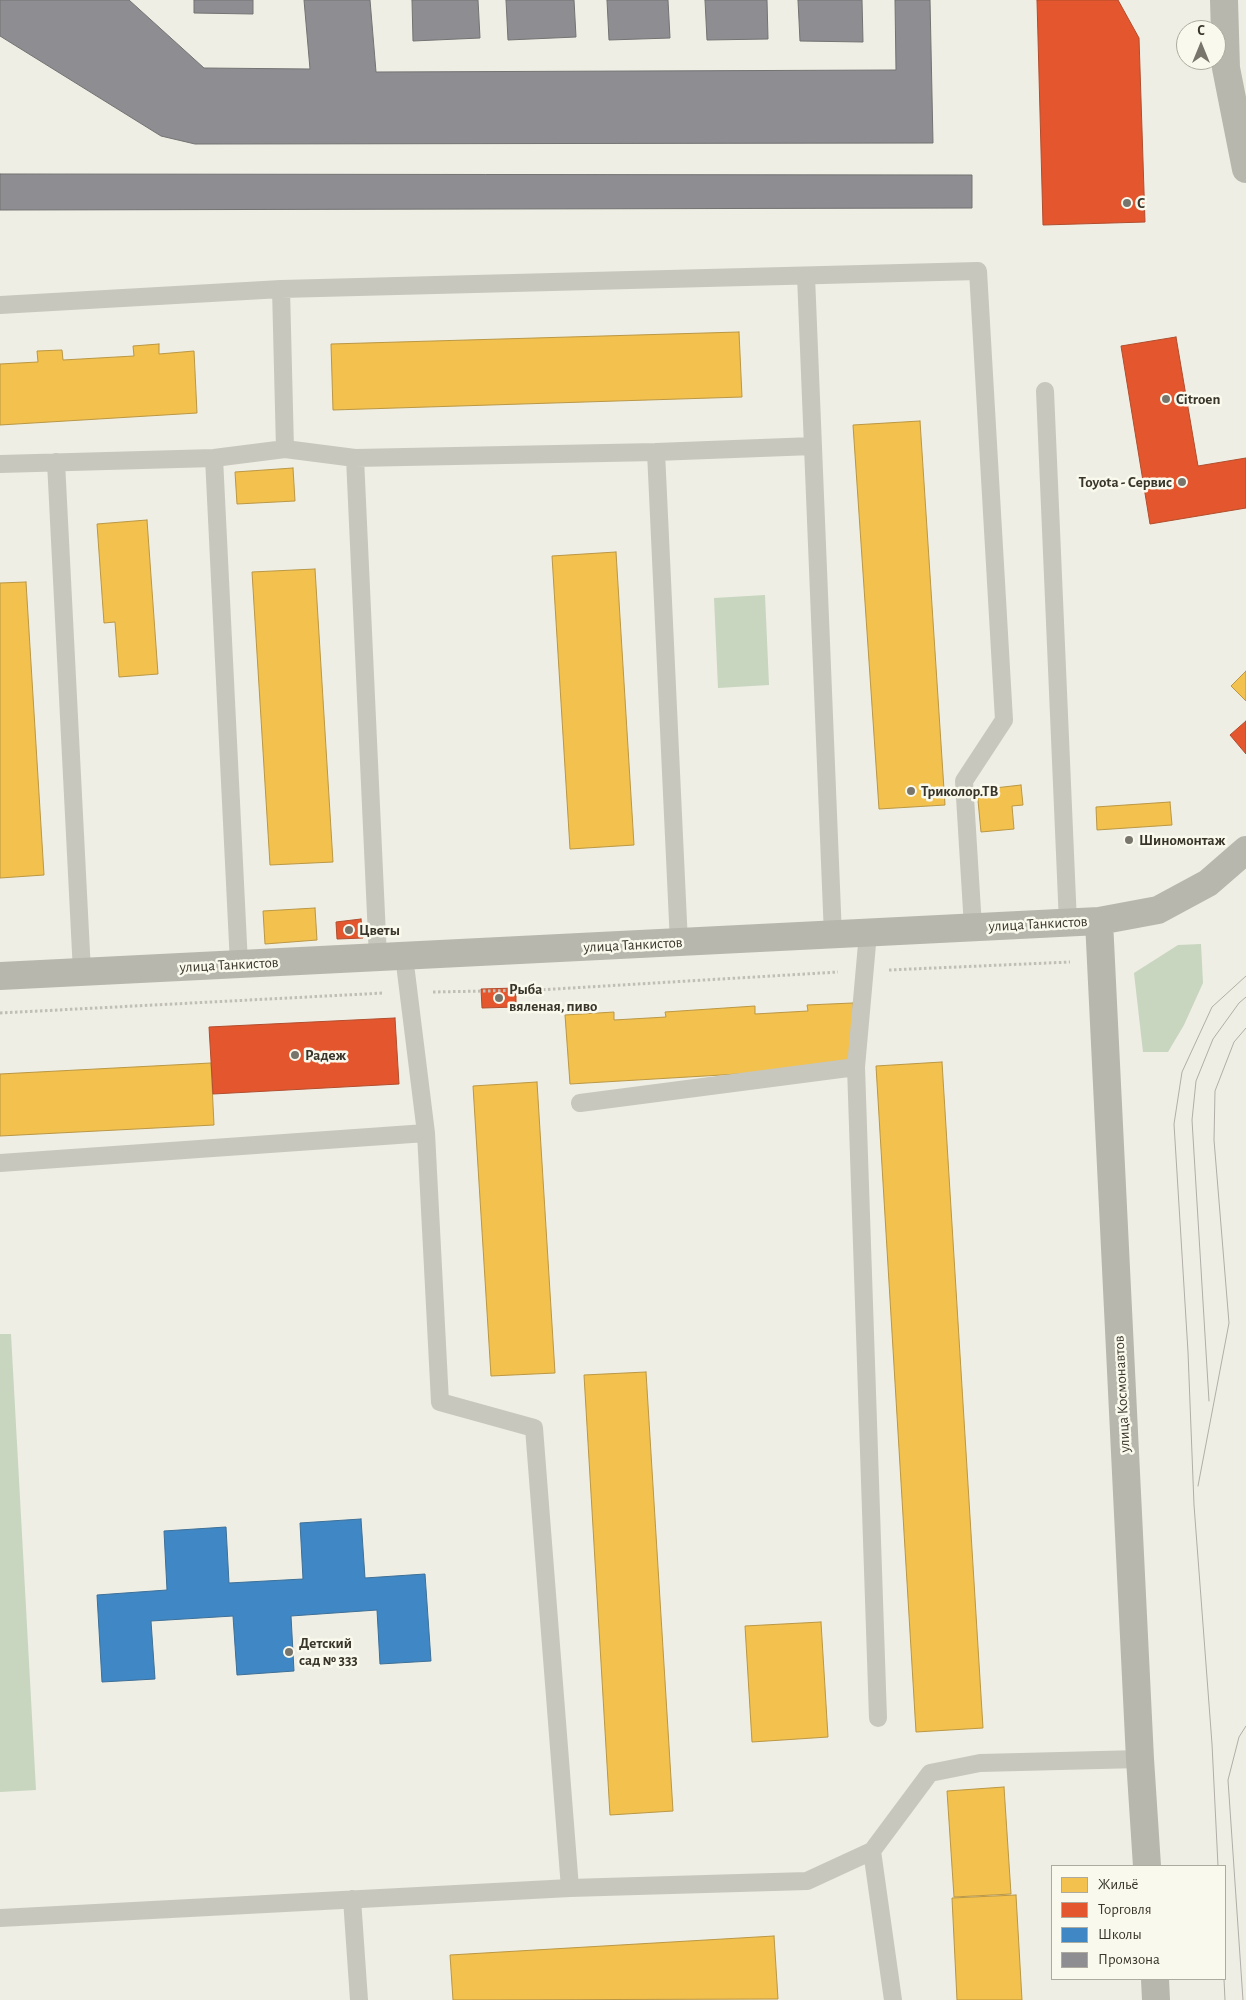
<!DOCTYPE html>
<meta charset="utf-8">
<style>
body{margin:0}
#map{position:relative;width:1246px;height:2000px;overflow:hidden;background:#eeeee4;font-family:"Alegreya Sans",sans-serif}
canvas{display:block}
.legend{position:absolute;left:1051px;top:1865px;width:175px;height:115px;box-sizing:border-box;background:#faf9ed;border:1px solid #adab9f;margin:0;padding:6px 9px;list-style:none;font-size:15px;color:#39352b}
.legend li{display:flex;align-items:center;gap:10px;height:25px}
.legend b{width:25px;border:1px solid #adab9f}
.north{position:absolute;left:1176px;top:20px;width:50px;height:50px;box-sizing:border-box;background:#faf9ed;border:1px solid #adab9f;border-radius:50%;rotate:0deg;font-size:14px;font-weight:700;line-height:20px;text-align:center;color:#39352b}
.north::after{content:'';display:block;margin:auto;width:18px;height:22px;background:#78766c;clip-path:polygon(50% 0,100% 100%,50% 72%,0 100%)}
</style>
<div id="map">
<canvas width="1246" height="2000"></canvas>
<ul class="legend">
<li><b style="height:14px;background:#f2c14e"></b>Жильё</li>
<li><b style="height:14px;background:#e4572e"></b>Торговля</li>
<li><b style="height:14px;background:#3f88c5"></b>Школы</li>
<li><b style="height:14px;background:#8d8d92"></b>Промзона</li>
</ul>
<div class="north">С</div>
</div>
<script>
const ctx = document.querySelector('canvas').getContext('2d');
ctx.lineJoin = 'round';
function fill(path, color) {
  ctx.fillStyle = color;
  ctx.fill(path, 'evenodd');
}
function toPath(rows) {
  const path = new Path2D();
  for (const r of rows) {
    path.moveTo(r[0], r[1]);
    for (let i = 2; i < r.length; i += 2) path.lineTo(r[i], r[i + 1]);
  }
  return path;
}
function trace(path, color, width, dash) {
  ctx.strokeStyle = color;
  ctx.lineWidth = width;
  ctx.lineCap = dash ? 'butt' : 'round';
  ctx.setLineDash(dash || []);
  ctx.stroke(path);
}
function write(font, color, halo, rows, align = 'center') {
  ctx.font = font + ' "Alegreya Sans",sans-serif';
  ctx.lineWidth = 5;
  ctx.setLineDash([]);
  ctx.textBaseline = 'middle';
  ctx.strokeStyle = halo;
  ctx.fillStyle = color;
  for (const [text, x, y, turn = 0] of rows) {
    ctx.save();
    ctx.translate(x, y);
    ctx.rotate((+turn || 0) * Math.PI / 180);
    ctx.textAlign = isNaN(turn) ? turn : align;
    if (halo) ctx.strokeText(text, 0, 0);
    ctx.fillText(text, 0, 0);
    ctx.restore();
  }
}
fill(toPath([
 [765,595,769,685,718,688,714,598],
 [1201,944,1203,983,1184,1025,1168,1052,1143,1052,1134,973,1178,945],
 [0,1334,11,1334,36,1790,0,1792]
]), '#c8d5bf');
const homes = toPath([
 [739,332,742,397,333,410,331,344,739,332],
 [159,344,159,354,194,351,197,413,0,425,0,364,38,362,37,351,62,350,63,360,134,356,133,346,159,344],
 [920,421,945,805,879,809,853,425,920,421],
 [293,468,295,501,237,504,235,472,293,468],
 [147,520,158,674,119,677,115,622,104,623,97,524,147,520],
 [616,552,634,845,570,849,552,556,616,552],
 [315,569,333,862,270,865,252,572,315,569],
 [26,582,44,875,0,878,0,583,26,582],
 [1246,671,1246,701,1231,686,1246,671],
 [1021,785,1023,805,1012,806,1014,829,981,832,977,790,1021,785],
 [1170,802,1172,825,1097,830,1096,807,1170,802],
 [315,908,317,940,265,944,263,911,315,908],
 [853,1003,856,1067,570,1084,565,1015,614,1012,614,1020,666,1017,665,1012,755,1006,755,1014,808,1011,807,1005,853,1003],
 [942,1062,983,1728,916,1732,876,1066,942,1062],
 [211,1063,214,1125,0,1136,0,1074,211,1063],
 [537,1082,555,1373,491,1376,473,1086,537,1082],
 [646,1372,673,1811,610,1815,584,1375,646,1372],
 [821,1622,828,1737,752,1742,745,1626,821,1622],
 [1004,1787,1011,1894,954,1897,947,1791,1004,1787],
 [1016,1895,1022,2000,957,2000,952,1898,1016,1895],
 [774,1936,778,1999,453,2000,450,1955,774,1936]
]);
fill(homes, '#f2c14e');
trace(homes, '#ba9744', 1);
const shops = toPath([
 [1037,0,1118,0,1139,38,1145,222,1043,225,1037,0],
 [1176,337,1198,466,1246,458,1246,508,1150,524,1121,346,1176,337],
 [1246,721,1246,754,1230,735,1246,721],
 [361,919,363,938,337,939,336,922,361,919],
 [516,988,516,1007,482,1008,481,989,516,988],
 [395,1018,399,1084,213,1094,209,1027,395,1018]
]);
fill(shops, '#e4572e');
trace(shops, '#b14d2d', 1);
const schools = toPath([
 [361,1519,365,1578,425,1574,431,1661,380,1664,377,1610,291,1616,294,1671,237,1675,233,1616,151,1621,155,1679,102,1682,97,1595,167,1590,164,1531,226,1527,229,1583,303,1579,300,1523,361,1519]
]);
fill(schools, '#3f88c5');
trace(schools, '#3d6f97', 1);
const industry = toPath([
 [0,0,129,0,204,68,310,69,304,0,370,0,376,72,896,70,895,0,930,0,933,143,195,144,161,136,0,36,0,0],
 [194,0,253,0,253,14,194,13,194,0],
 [412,0,478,0,480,38,413,41,412,0],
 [506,0,574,0,576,37,508,40,506,0],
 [607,0,668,0,670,38,609,40,607,0],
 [705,0,767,0,768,39,707,40,705,0],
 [798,0,862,0,863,42,800,41,798,0],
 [0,174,972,175,972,208,0,210,0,174]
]);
fill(industry, '#8d8d92');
trace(industry, '#747373', 1);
trace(toPath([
 [889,970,1070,962],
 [433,992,538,990,838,972],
 [0,1013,384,993]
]), '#c1bfb5', 3, [2.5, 2.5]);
trace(toPath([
 [806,276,833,936],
 [281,289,285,449],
 [0,305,281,289,978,271,1004,720,964,781,973,927],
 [1045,391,1068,923],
 [656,452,679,943],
 [214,458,239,964],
 [355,458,378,958],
 [56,462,82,972],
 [0,464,214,458,285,449,355,458,656,452,813,446],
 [856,1067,878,1718],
 [580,1103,856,1067,868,933],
 [426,1133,440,1402,534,1428,570,1888],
 [0,1163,426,1133,404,956],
 [872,1851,893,2000],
 [352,1899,359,2000],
 [0,1918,570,1888,807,1881,872,1851,930,1773,980,1763,1140,1759]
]), '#c8c7bd', 18);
trace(toPath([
 [1224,0,1226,68,1246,169],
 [1099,921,1140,1759,1147,1866],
 [0,976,1099,921,1158,910,1208,883,1246,850],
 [1155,1979,1156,2000]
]), '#b8b7ad', 28);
trace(toPath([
 [1209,1401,1192,1120,1196,1081,1213,1039,1239,1003,1246,997],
 [1198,1486,1229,1323,1214,1140,1215,1091,1234,1042,1246,1028],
 [1218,1866,1212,1744,1194,1505,1188,1352,1174,1124,1182,1072,1212,1007,1246,976],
 [1224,1979,1225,2000],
 [1243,2000,1228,1780,1239,1737,1246,1726]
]), '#b0aea7', 1);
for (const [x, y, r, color] of [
 [1127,203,5,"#78766c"],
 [1166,399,5,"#78766c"],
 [1182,482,5,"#78766c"],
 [911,791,5,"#78766c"],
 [1129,840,5,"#78766c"],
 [349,930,5,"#78766c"],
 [499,998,5,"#78766c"],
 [295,1055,5,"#78766c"],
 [289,1652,5,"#78766c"]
]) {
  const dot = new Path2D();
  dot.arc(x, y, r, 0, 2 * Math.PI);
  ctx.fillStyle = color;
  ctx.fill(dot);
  trace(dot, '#faf9ed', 2);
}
write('bold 15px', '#39352b', '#faf9ed', [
 ["С",1137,203],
 ["Citroen",1176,399],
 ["Toyota - Сервис",1172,482,"right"],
 ["Триколор.ТВ",921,791],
 ["Шиномонтаж",1139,840],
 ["Цветы",359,930],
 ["Рыба",509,989],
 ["вяленая, пиво",509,1006],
 ["Радеж",305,1055],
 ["Детский",299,1643],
 ["сад № 333",299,1660]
], 'left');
write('15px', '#39352b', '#faf9ed', [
 ["улица Танкистов",1038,924,-3],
 ["улица Танкистов",633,945,-3],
 ["улица Танкистов",229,965,-3],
 ["улица Космонавтов",1122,1394,-93]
]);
</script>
